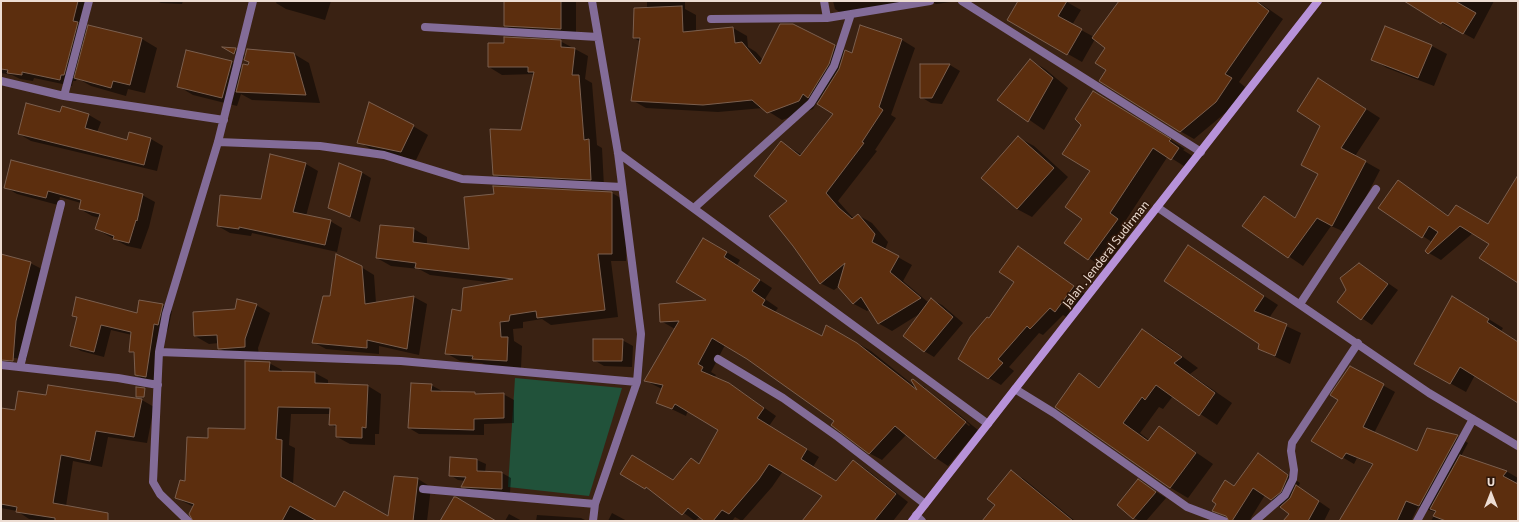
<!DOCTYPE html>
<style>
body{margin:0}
#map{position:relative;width:1519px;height:522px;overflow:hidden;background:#3a2213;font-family:Commissioner,sans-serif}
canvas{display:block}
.frame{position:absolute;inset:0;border:2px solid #edddd3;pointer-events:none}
.north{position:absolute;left:1471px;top:474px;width:40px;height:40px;-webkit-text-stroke:3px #30180a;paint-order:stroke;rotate:0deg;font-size:11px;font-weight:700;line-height:16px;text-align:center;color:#edddd3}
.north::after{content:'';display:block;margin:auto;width:14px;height:18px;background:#edddd3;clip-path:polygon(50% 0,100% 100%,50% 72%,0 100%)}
</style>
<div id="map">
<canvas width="1519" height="522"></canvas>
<div class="frame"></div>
<div class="north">U</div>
</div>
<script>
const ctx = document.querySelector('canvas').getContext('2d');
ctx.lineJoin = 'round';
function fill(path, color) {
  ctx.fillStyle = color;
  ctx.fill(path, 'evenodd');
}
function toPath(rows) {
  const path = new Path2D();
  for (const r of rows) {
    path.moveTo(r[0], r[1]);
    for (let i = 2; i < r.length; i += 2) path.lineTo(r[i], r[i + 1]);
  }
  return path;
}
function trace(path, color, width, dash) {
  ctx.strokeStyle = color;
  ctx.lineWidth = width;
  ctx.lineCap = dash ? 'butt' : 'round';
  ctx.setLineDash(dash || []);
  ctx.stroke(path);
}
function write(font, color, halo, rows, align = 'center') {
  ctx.font = font + ' Commissioner,sans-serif';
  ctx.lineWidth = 3.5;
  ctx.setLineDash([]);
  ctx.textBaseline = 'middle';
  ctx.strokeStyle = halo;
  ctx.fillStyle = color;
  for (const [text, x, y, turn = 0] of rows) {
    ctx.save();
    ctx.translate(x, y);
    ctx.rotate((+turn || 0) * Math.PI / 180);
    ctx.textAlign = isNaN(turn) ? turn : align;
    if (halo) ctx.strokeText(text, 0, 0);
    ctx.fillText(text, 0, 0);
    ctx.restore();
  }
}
fill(toPath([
 [515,378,622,388,589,496,508,487]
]), '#21523a');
fill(toPath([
 [1,1,91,1,85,27,88,29,89,26,142,39,157,48,145,93,128,89,126,96,91,86,77,78,76,81,73,81,72,86,34,78,33,81,20,79,12,75,1,73],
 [157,1,183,1,182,4,161,3],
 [277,1,331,1,325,20,286,9,276,3],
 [505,1,576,1,576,37,520,34,505,26],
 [647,1,685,1,685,9,696,15,696,32,733,28,747,36,748,47,756,52,763,60,835,46,852,54,902,40,915,48,891,115,896,118,875,150,877,151,838,201,854,219,858,215,872,223,888,242,885,250,912,265,903,281,929,303,932,300,942,305,963,323,934,357,924,351,921,313,892,331,878,323,870,309,867,311,854,304,838,287,834,290,820,283,789,201,782,143,802,155,834,113,817,102,813,109,782,120,763,108,718,112,646,108,632,100,641,42,634,38,647,8],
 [833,1,958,1,936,4,932,2,849,18,835,9],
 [1019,1,1065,1,1081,10,1072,25,1094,37,1121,1,1257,1,1283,19,1239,82,1245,87,1230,109,1194,139,1180,131,1108,70,1106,47,1095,39,1082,62,1010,21],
 [1406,1,1494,1,1474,39,1452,27,1451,29],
 [1386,27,1432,46,1447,54,1434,86,1387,68,1372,59],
 [560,41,588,56,585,79,592,83,597,145,602,148,604,187,507,182,494,174,522,131,534,74,502,75,489,67],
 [226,49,235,49,246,56,294,54,309,63,320,103,252,100,241,94,237,106,193,95,178,86,187,51,232,62,243,69,248,66,250,62],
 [1030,60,1045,69,1068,88,1044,130,999,99],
 [921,65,950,65,960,71,942,104,931,103,921,97],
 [1333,88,1380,118,1355,156,1380,170,1347,233,1331,226,1303,266,1244,226,1264,197,1296,218,1319,174],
 [1094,92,1185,149,1183,150,1194,157,1187,168,1168,156,1124,223,1133,229,1104,268,1066,243,1083,219,1092,171,1082,125],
 [89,115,101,122,97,132,128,142,151,139,163,146,157,171,31,141,19,134],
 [413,126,428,135,416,160,374,151,359,142],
 [1019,138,1034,146,1068,177,1032,217,1017,209],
 [306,164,318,171,306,216,330,221,342,228,337,252,252,233,251,236,230,233,218,226,262,200],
 [361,172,371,178,360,222,329,207],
 [1399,182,1449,216,1488,225,1518,187,1518,282,1490,244,1473,233,1441,260,1429,253,1432,242,1379,208],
 [5,187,142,195,155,202,149,227,141,249,127,246,96,229,100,218,92,216,80,209,81,203,60,197,58,205,17,194],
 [494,187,612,193,626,201,626,261,611,261,618,317,551,325,542,319,523,322,523,328,513,329,514,341,522,346,521,368,487,366,482,363,460,361,446,353,461,312,495,283,430,275,419,269,391,266,377,258,414,229,427,237,427,245,470,250,495,195],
 [704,239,740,260,737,265,772,288,765,299,778,308,775,312,823,338,827,326,871,351,917,388,913,380,926,388,978,430,948,466,936,458,907,434,882,460,869,453,835,421,748,358,725,345,711,372,716,375,714,378,742,392,776,416,769,426,819,457,813,467,837,482,853,461,866,469,908,502,893,521,803,521,824,496,783,471,772,487,742,521,735,517,732,521,706,521,700,516,695,521,659,495,622,474,674,481,691,459,700,464,719,429,688,410,686,416,657,402,662,389,646,381,675,329,661,321,710,301],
 [925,387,970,425,969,426,925,390],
 [1018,248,1085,294,1068,318,1063,315,1043,335,1039,333,1009,367,1014,371,1001,385,989,378,990,319,1015,282],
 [1,255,30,263,44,270,29,329,27,359,1,357],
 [1202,255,1278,305,1269,318,1301,333,1290,364,1259,349,1261,344],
 [1360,264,1398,290,1372,325,1338,302,1347,290],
 [361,267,374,275,376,303,414,297,427,304,419,355,379,346,379,354,326,349,313,342,331,298],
 [162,305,172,311,168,330,164,329,156,382,146,381,136,375,135,354,130,351,132,335,111,330,104,357,81,351,71,345,78,318,73,316,138,314],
 [256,305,270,313,258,348,259,355,233,356,219,348,219,343,209,344,195,336,236,310],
 [1468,306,1503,328,1501,331,1518,342,1518,401,1475,375,1466,392,1430,372],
 [1143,330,1160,340,1198,368,1190,374,1232,403,1217,425,1173,396,1163,409,1159,407,1140,433,1149,440,1159,427,1213,464,1188,498,1171,488,1056,407,1079,374,1101,388],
 [622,340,633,346,632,367,604,366,594,360],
 [269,363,282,370,282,373,315,373,328,380,328,385,368,386,381,394,379,434,375,434,375,445,350,444,337,437,337,428,330,424,330,414,291,414,289,445,295,448,293,485,335,508,389,518,418,479,431,487,427,521,194,521,194,507,176,498,209,439,246,430],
 [1350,367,1395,392,1374,433,1417,452,1427,429,1457,436,1468,443,1461,456,1506,471,1518,478,1515,484,1518,485,1518,521,1431,521,1436,512,1418,507,1411,521,1340,521,1373,465,1357,458,1354,464,1313,440,1339,399],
 [431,385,442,391,474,393,477,395,503,394,514,400,514,423,484,424,484,435,419,434,409,428],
 [47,396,142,400,154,407,147,443,108,437,102,467,73,461,66,506,99,521,44,521,29,519,17,511,1,508,1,409,16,411],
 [1258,454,1300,483,1298,487,1330,509,1324,521,1290,521,1290,514,1265,495,1249,521,1230,521,1230,519,1213,510,1235,487],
 [451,458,477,460,486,464,485,473,502,473,511,478,510,493,470,491,462,486,465,481,458,480,450,475],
 [1011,472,1024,479,1075,521,983,521,997,505],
 [1138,480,1166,498,1146,521,1140,521,1134,518],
 [612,513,627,521,608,521],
 [509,514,522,521,505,521],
 [537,515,581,518,587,521,536,521]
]), '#0007');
const building = toPath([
 [1,1,78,1,73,21,78,22,64,75,61,75,60,80,22,72,22,75,7,73,8,70,1,69,1,1],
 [504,1,561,1,561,29,504,26,504,1],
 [1018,1,1067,1,1058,16,1082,29,1067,55,1007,20,1018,1],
 [1119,1,1256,1,1269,11,1225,74,1232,78,1216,102,1180,132,1099,81,1106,70,1095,63,1105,48,1092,38,1119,1],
 [1404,1,1455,1,1476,13,1463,34,1442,22,1441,24,1404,1],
 [682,6,683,32,733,27,735,43,742,42,760,64,780,24,793,24,835,45,829,64,808,98,803,94,799,101,767,113,752,100,703,105,631,101,640,38,633,38,634,8,682,6],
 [88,25,142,38,130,85,113,81,111,88,74,78,88,25],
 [860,25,902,39,879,107,883,110,862,142,864,143,826,193,839,208,852,219,858,214,875,234,872,242,899,256,890,272,921,298,878,324,861,297,853,304,838,287,845,263,820,284,793,246,769,216,787,201,754,176,781,141,800,156,833,114,817,104,839,69,845,50,852,53,860,25],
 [1385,26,1432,45,1418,78,1371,60,1385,26],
 [504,37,561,40,561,47,575,48,572,75,579,75,584,140,589,139,591,180,493,175,490,129,521,130,534,72,528,72,528,67,488,67,488,43,504,43,504,37],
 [222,47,236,48,234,54,222,47],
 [247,49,294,53,306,95,236,92,243,64,248,65,249,62,244,60,247,49],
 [186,50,232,61,222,98,177,87,186,50],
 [1030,59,1053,78,1028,122,997,100,1030,59],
 [920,64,950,64,932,98,920,98,920,64],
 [1318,78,1366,109,1341,148,1366,161,1332,226,1317,218,1288,258,1242,226,1264,196,1295,218,1318,174,1301,165,1320,126,1297,111,1318,78],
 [1093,91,1171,139,1169,141,1179,148,1171,160,1153,148,1110,213,1118,219,1088,260,1064,243,1082,219,1065,207,1090,171,1062,154,1081,125,1075,119,1093,91],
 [369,102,414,125,401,152,357,143,369,102],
 [26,103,60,112,62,106,89,114,85,128,127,140,129,132,151,138,144,165,18,134,26,103],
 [1018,136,1054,168,1017,209,981,178,1018,136],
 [270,154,306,163,293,212,331,220,325,245,239,227,239,229,217,226,220,195,261,199,270,154],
 [11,160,143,194,137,221,136,220,129,243,113,239,114,236,95,229,100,214,79,209,81,200,48,191,46,198,4,188,11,160],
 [339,163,362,172,350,217,328,208,339,163],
 [1518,175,1518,283,1479,258,1489,244,1460,226,1428,254,1425,251,1438,232,1429,226,1422,238,1378,208,1398,180,1448,216,1456,205,1488,224,1518,175],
 [493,186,612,192,612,254,598,254,605,310,537,318,536,311,510,315,509,321,500,322,501,337,508,337,507,361,472,359,473,356,445,354,452,309,461,311,463,288,513,279,415,268,416,263,376,258,380,225,414,228,413,242,469,249,464,197,494,194,493,186],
 [703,238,727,252,724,257,760,280,752,291,765,300,762,305,822,336,826,325,857,343,917,390,911,380,913,379,966,422,935,459,895,426,869,454,831,425,834,421,747,359,712,338,698,364,703,367,701,371,729,383,764,408,757,418,807,449,801,459,836,481,853,460,896,494,874,521,802,521,822,496,769,464,759,479,729,514,722,510,713,521,704,521,688,508,682,515,646,487,645,489,620,474,632,455,673,480,691,458,699,464,718,430,675,404,672,409,656,403,663,385,644,381,679,321,660,322,659,304,706,300,676,282,703,238],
 [1188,245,1264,296,1254,311,1287,324,1275,356,1258,349,1259,344,1164,281,1188,245],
 [1018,246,1074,286,1055,312,1050,308,1030,329,1027,326,998,359,1003,363,988,379,958,359,970,337,987,317,989,318,1014,282,999,272,1018,246],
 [1,254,31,262,16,321,13,361,1,360,1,254],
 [336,254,362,266,365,304,414,296,407,349,367,340,367,348,312,343,323,296,330,296,336,254],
 [1359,263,1388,284,1361,320,1337,302,1346,290,1340,278,1359,263],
 [1452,296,1489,319,1487,322,1518,342,1518,403,1460,367,1450,384,1414,364,1452,296],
 [76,297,137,313,139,300,163,304,158,325,154,324,146,377,135,375,134,352,129,352,131,332,101,325,94,352,70,346,77,317,72,316,76,297],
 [931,298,953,317,924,352,903,336,931,298],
 [237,299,257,304,245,339,245,347,218,349,217,335,194,336,193,312,235,309,237,299],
 [1142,329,1182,357,1174,363,1215,393,1199,416,1156,385,1145,400,1142,397,1123,423,1148,441,1159,426,1196,453,1170,488,1055,407,1079,373,1099,388,1142,329],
 [593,339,623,339,622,361,593,361,593,339],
 [245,361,270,362,269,371,315,372,315,383,368,385,366,428,362,427,362,438,336,437,336,425,329,425,330,408,278,407,276,439,282,440,281,477,335,507,344,491,388,516,394,476,418,478,413,521,317,521,290,506,282,521,193,521,189,514,194,504,175,498,180,480,185,481,187,437,208,438,208,428,245,429,245,361],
 [1350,366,1384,384,1363,427,1417,451,1427,428,1458,435,1419,506,1406,501,1397,521,1339,521,1373,464,1346,453,1342,459,1311,441,1338,400,1330,395,1350,366],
 [411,383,432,384,431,391,475,392,475,394,504,393,504,418,474,419,474,430,408,428,411,383],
 [48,385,142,399,134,437,96,431,90,461,61,455,53,503,108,513,108,521,55,521,55,518,16,512,17,507,1,504,1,408,15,410,18,391,46,395,48,385],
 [136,387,145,388,144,397,136,397,136,387],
 [1258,453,1288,475,1287,478,1281,492,1271,500,1253,488,1232,521,1229,521,1226,516,1212,511,1216,504,1212,501,1225,480,1234,486,1258,453],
 [1460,455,1507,471,1503,476,1518,484,1518,521,1446,521,1433,516,1436,511,1430,509,1460,455],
 [450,457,477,459,477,471,502,472,502,489,461,487,466,477,449,476,450,457],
 [1011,470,1073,521,982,521,995,505,987,499,1011,470],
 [1138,479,1156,492,1133,519,1117,505,1138,479],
 [1296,485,1319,501,1308,521,1283,521,1289,514,1280,507,1290,498,1296,485],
 [454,497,456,497,496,521,440,521,454,497]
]);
fill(building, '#5c2e0e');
trace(building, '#7b5f4e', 1);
trace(toPath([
 [592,1,618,153,641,334,637,382,595,504,593,521],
 [824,1,827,18],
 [962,1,1201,152],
 [711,19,827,18,930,1],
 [425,27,598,37],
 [1,81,64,96,224,120],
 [64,96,89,1],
 [218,142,320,146,384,155,462,179,622,187],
 [618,153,988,424],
 [1157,207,1429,393,1518,446],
 [694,208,811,103,834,66,851,14],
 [1300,304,1376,189],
 [159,352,401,361,637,382],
 [718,359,783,398,838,437,925,504],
 [1,365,118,378,158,385],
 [20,367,61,204],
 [1015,389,1054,413,1187,507,1224,521],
 [423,489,595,504],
 [916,515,922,521],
 [188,521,160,494,153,482,159,352,166,314,218,142,253,1],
 [1255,521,1285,495,1293,479,1294,470,1291,451,1292,443,1358,343],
 [1417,521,1473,419]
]), '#836c98', 8);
trace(toPath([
 [912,521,1318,1]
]), '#b792d9', 8);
write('12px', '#edddd3', '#30180a', [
 ["Jalan . Jenderal Sudirman",1106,254,-52]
]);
</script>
